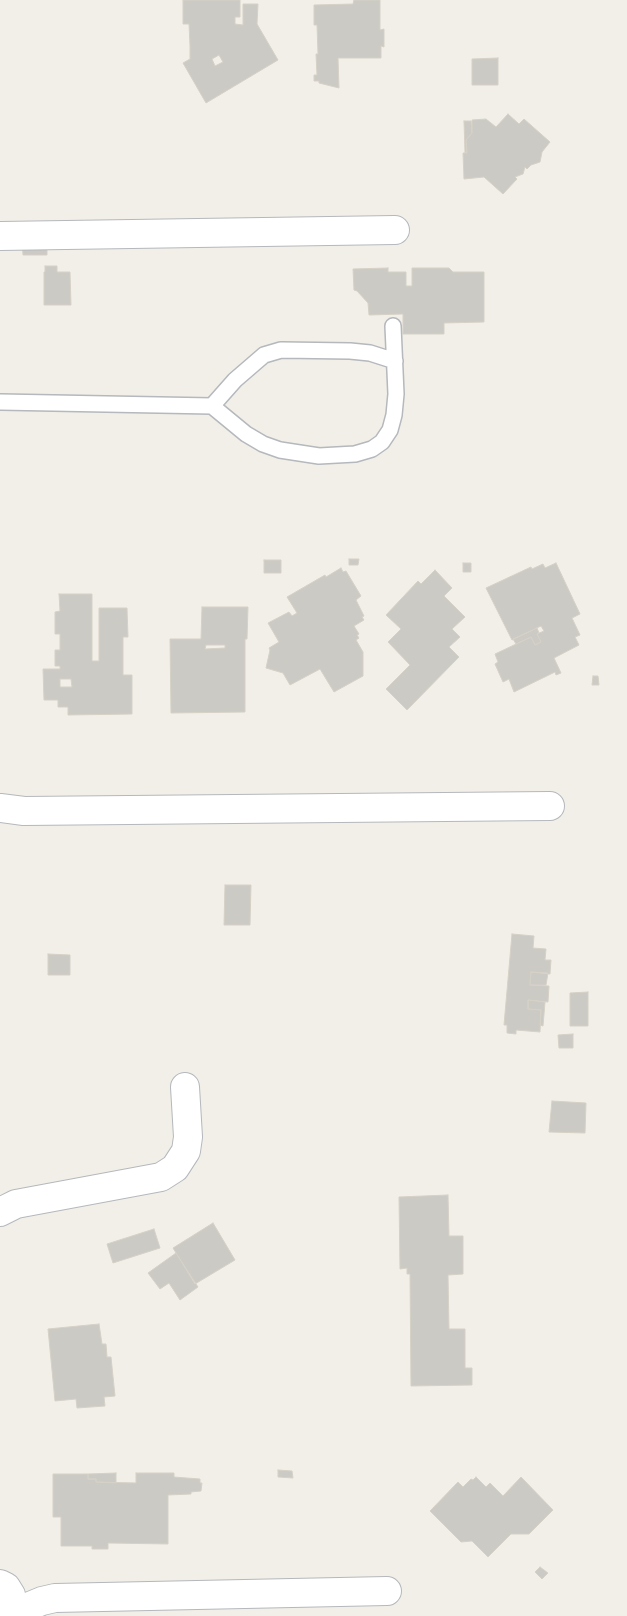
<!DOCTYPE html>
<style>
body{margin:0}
canvas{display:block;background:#f1efe8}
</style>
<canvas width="627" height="1616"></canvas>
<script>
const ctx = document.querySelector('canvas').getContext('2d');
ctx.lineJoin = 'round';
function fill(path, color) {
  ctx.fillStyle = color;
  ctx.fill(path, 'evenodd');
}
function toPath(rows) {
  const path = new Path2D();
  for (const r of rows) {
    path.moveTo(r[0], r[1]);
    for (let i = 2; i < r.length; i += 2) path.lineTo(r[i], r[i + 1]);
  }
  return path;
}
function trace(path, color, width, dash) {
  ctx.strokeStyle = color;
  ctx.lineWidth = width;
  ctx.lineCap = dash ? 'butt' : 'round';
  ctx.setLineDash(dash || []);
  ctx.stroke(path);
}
const building = toPath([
 [183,0,240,0,240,17,235,17,235,24,243,25,243,4,258,4,257,24,278,60,206,103,183,63,190,59,190,46,189,24,183,24,183,0],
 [219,55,223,62,215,66,212,59,219,55],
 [354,0,380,0,380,30,384,29,384,47,381,46,381,58,338,58,339,88,319,83,319,81,314,81,314,75,317,75,316,54,318,54,317,25,314,25,314,5,353,4,354,0],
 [498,58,498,85,472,85,472,59,498,58],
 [508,114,519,124,524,119,550,142,542,152,540,162,531,165,527,169,525,167,523,174,515,177,517,179,503,194,484,177,464,179,463,153,467,153,466,140,472,133,472,120,486,119,496,127,508,114],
 [464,121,471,121,472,133,466,140,467,152,465,153,464,121],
 [22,240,47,244,47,255,23,255,22,240],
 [45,266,57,266,57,272,70,272,71,305,44,305,44,272,45,272,45,266],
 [388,268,388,272,406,272,406,286,412,286,412,268,449,268,453,272,484,272,484,322,444,323,444,334,403,334,403,314,369,315,368,303,357,291,354,290,353,269,388,268],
 [349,559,359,559,358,565,349,565,349,559],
 [264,560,281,560,281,573,264,573,264,560],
 [463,563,471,563,471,572,463,572,463,563],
 [556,563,580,614,572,618,580,635,575,637,579,645,554,658,561,673,556,675,555,672,514,692,509,679,503,682,495,664,498,662,495,654,531,637,535,645,541,642,537,634,544,631,541,626,512,640,486,588,531,567,532,569,543,564,545,568,556,563],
 [341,568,343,572,346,571,361,596,356,600,364,616,362,617,364,620,354,626,359,634,357,635,359,638,356,640,363,652,363,676,334,692,320,669,290,685,283,673,266,668,270,650,269,648,279,642,268,623,289,612,292,616,297,613,287,597,325,575,326,577,341,568],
 [435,570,452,588,444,596,465,617,452,629,460,637,449,647,459,657,407,710,386,689,410,665,388,642,401,629,386,615,418,581,421,584,435,570],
 [59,594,92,594,92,661,99,661,99,608,127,608,128,637,123,637,123,675,132,675,132,714,68,715,68,707,58,707,58,700,44,700,43,669,60,669,60,666,55,666,55,650,60,650,60,634,55,634,55,612,60,611,59,594],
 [60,679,71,679,72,687,60,687,60,679],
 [202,607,248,607,247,639,245,639,245,712,171,713,170,639,201,639,202,607],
 [206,645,225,645,225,648,205,649,206,645],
 [537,628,539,633,537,634,541,642,535,645,531,637,516,644,513,639,537,628],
 [593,676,598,676,599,685,592,685,593,676],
 [225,885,251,885,250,925,224,925,225,885],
 [512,934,534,936,533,948,546,949,545,960,551,960,550,974,531,972,530,985,549,986,548,1002,528,1000,528,1009,541,1010,540,1032,516,1030,516,1034,507,1033,507,1025,504,1025,512,934],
 [48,954,70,955,70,975,48,975,48,954],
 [531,972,548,973,546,985,530,985,531,972],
 [588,992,588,1026,570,1026,570,993,588,992],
 [528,1000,545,1002,543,1026,540,1025,541,1010,528,1009,528,1000],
 [573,1034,573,1048,559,1048,558,1035,573,1034],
 [552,1101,586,1103,585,1133,549,1132,552,1101],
 [448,1195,449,1236,463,1236,463,1274,448,1275,449,1329,465,1329,465,1368,472,1368,472,1385,411,1386,410,1274,407,1274,407,1268,400,1269,399,1197,448,1195],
 [213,1223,235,1260,195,1284,173,1248,213,1223],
 [154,1229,160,1248,113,1263,107,1244,154,1229],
 [176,1253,198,1287,180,1300,169,1283,160,1289,148,1273,176,1253],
 [99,1324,102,1344,106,1344,107,1357,111,1357,115,1396,104,1397,105,1406,77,1408,76,1399,55,1401,48,1329,99,1324],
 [278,1470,292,1471,293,1478,278,1477,278,1470],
 [116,1473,116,1483,96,1482,96,1479,88,1479,88,1474,116,1473],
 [136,1473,174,1473,174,1477,200,1479,200,1483,202,1483,201,1491,191,1492,191,1494,168,1495,168,1544,108,1543,108,1549,92,1549,92,1546,61,1546,61,1517,53,1517,53,1474,88,1474,88,1479,96,1479,96,1482,136,1483,136,1473],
 [476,1477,486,1487,490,1483,503,1496,521,1477,553,1510,529,1534,511,1534,488,1557,472,1541,461,1542,430,1511,458,1482,463,1487,471,1479,473,1480,476,1477],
 [540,1567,548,1573,542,1579,535,1572,540,1567]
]);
fill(building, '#cccac5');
trace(building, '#d6d1c6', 1);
const service = toPath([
 [0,402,212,406,246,434,263,444,280,450,319,456,355,454,372,449,382,442,390,430,394,415,396,394,393,326],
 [212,406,235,380,264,355,281,350,350,351,370,353,395,361]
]);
const minor = toPath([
 [0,236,395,230],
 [0,808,24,811,550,806],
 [0,1212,16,1204,161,1177,175,1168,186,1151,188,1137,185,1087],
 [0,1584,6,1587,11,1595,13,1604,11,1616],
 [13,1613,42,1601,55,1598,387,1591]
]);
trace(service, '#b5b8bc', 18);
trace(minor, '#b5b8bc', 30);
trace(service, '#fff', 15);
trace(minor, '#fff', 28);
</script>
